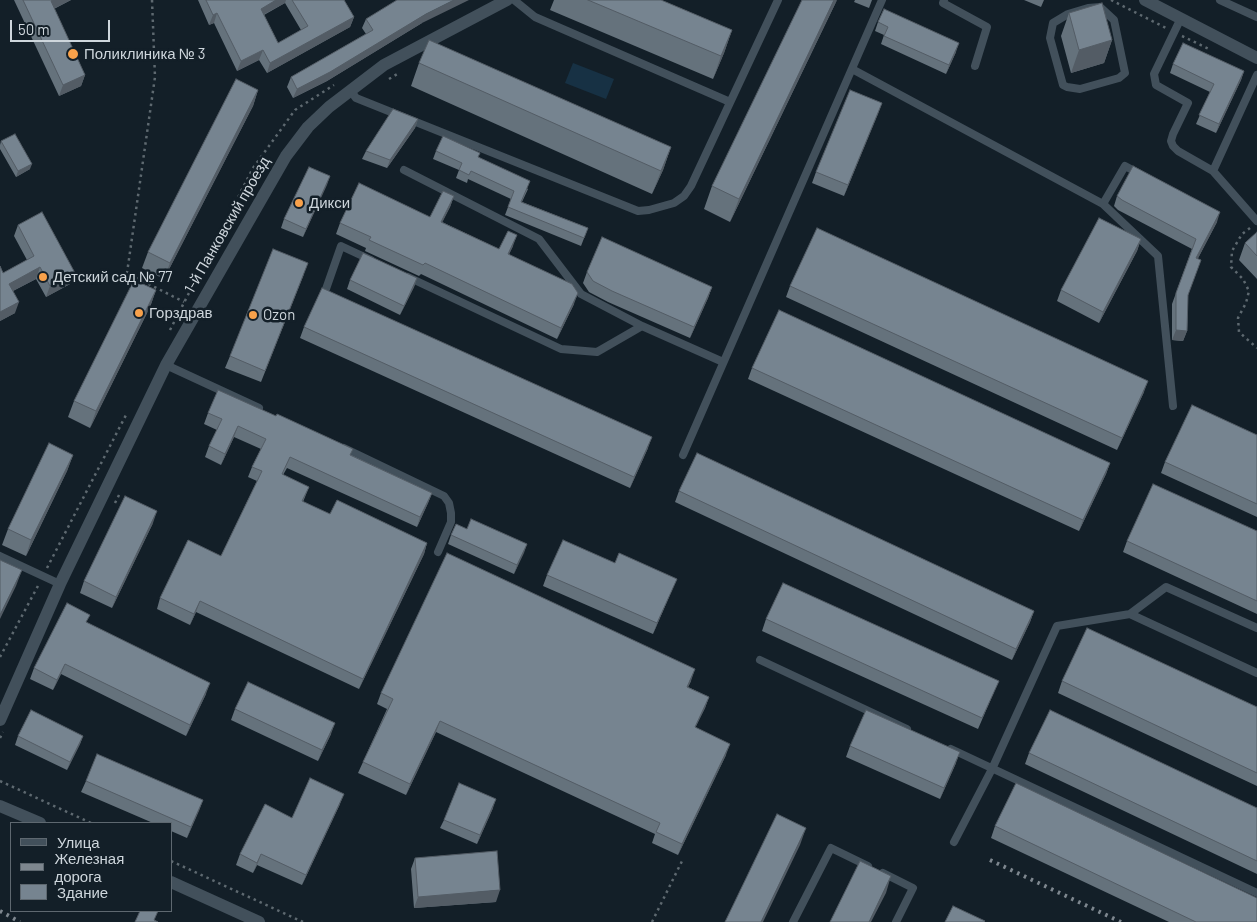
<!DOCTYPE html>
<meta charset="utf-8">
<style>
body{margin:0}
#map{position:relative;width:1257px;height:922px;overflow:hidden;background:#131f28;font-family:Barlow,sans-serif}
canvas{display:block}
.legend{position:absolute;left:10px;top:822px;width:162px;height:90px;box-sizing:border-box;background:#131f28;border:1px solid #5e6870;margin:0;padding:6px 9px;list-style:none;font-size:15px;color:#ced6dc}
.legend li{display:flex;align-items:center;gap:10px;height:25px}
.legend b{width:25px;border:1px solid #5e6870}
.scale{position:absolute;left:10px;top:20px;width:100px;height:22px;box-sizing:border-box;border:2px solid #ced6dc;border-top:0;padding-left:6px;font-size:15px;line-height:18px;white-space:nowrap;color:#ced6dc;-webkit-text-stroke:4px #131f28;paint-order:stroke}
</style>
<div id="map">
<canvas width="1257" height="922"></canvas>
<ul class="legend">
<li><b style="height:6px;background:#42505b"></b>Улица</li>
<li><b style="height:6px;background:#7e878f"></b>Железная дорога</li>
<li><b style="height:14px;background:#768490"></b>Здание</li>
</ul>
<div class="scale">50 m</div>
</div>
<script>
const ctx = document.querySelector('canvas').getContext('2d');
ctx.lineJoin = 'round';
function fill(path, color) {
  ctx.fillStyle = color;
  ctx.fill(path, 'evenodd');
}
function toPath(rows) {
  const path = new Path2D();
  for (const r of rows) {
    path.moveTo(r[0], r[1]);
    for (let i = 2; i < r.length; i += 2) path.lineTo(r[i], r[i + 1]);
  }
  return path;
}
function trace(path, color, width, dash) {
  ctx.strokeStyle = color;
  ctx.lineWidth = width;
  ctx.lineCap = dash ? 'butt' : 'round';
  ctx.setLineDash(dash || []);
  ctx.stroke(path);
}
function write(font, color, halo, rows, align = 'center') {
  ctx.font = font + ' Barlow,sans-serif';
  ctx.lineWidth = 5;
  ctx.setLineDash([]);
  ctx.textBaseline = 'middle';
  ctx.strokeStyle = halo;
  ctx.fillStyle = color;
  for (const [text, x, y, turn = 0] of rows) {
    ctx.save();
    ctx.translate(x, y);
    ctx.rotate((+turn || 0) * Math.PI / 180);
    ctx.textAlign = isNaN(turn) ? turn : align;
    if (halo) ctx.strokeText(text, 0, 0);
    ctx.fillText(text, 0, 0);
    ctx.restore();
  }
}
fill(toPath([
 [573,63,614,79,606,99,565,83]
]), '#173144');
trace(toPath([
 [152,0,155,77,127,273,184,302],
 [1111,0,1166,28],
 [1182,36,1209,49],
 [389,79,399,73],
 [1250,228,1242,234,1232,251,1231,267,1243,279,1249,291,1246,303,1238,318,1239,332,1257,348],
 [170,330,253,168,295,110,334,85],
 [115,503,120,493],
 [47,568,126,415],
 [0,657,39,584],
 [0,738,3,732],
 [0,781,91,823],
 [171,861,303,922],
 [652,922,683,859]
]), '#5e6970', 2.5, [2.5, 4]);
trace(toPath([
 [514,0,535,17,730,102],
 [944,0,943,3,987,27,975,66],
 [1220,0,1257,17],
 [1100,7,1114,20,1125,73,1119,78,1080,89,1067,87,1063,85,1050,38,1053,23,1068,14,1088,8,1100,7],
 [1181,18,1154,74,1156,85,1188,103,1173,134,1171,141,1173,146,1178,151,1213,171,1257,221],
 [852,69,1103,204,1125,166,1140,174],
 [350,90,356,98,638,211,649,210,674,203,684,196,691,186,778,0],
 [404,170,539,239,581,294,642,326],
 [1213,171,1257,75],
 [1103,204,1158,256,1173,406],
 [408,277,561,349,597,352,642,326,723,362],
 [326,289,341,246,371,260],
 [166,365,259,408],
 [344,448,444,496,449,503,451,513,451,522,438,552],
 [683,455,882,0],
 [0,556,60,584],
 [1130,614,1257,673],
 [760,660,907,729],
 [951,749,1257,893],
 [954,842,992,769,1057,626,1130,614,1166,587,1257,628],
 [883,873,913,888,896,922],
 [793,922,831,848,868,866]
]), '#42505b', 8);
trace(toPath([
 [1145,0,1257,58],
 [0,720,60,584,166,365,286,156,308,127,329,107,384,65,507,0]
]), '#42505b', 12);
trace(toPath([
 [0,806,40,823],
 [171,882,259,922]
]), '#42505b', 12);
trace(toPath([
 [990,860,1121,922],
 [0,911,20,922]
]), '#7e878f', 4, [2.5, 5]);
fill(toPath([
 [14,0,71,0,54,9,85,75,81,86,59,96],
 [198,0,344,0,354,17,350,27,267,73,259,60,237,71,214,23,209,25],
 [285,3,301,30,278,43,264,15],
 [554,0,661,0,732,30,724,53,713,79,550,10],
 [837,0,730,222,704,209,712,186],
 [855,0,872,0,869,8,854,2],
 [1024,0,1044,0,1041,7],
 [1069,13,1112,40,1104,63,1071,73,1061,36],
 [366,19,422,23,327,81,293,98,287,87,291,77,366,34,362,28],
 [878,22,956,52,946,74,881,44,884,35,875,31],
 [419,63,671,147,663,170,652,194,411,86],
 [1173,64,1244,71,1241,80,1216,133,1196,124,1210,92,1170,73],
 [258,90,253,106,164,279,142,268,148,252],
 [882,103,844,196,812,183,816,172],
 [418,119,415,128,387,168,362,159,366,151],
 [1,141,30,169,16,177,0,149,0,145],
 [436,151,478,157,528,189,522,202,588,228,581,246,505,215,511,199,468,179,467,183,456,178,459,170,433,159],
 [330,176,303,237,281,228,284,219],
 [454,196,450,207,442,222,499,249,513,246,509,254,574,304,557,339,421,274,419,276,365,251,366,248,336,234,340,223,430,217],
 [1117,196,1217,222,1198,258,1188,295,1187,331,1183,341,1172,340,1172,304,1192,249,1118,210,1114,206],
 [18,225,70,284,46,297,36,279,13,291,15,313,0,321,0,266,3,273,27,260,14,236],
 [1257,232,1257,279,1239,260,1245,243],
 [1141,239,1137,251,1099,323,1057,301,1061,290],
 [587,272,712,287,708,298,690,338,608,302,589,292,583,283],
 [304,274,261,382,225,368,230,356],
 [417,278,414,287,400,315,347,289,350,280],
 [790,286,1144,392,1117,450,786,297],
 [156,290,150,307,90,428,68,417,74,401],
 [304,327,648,448,630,488,300,338],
 [752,368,1110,463,1106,474,1079,531,748,379],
 [208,413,351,455,432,493,428,503,417,527,287,468,283,475,309,487,303,502,330,514,427,543,424,554,359,689,196,612,190,625,157,609,160,598,221,556,257,481,248,477,252,467,261,449,234,437,221,465,205,457,209,446,217,430,204,424],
 [1257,435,1257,517,1161,473,1165,462],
 [73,455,67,471,26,556,2,545,8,529],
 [679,491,1034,611,1030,622,1012,660,675,502],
 [153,523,112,608,80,593,84,581],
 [467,529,527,544,514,574,448,544,451,535],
 [1257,531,1257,614,1123,552,1127,541],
 [547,575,672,590,653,634,543,586],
 [766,619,994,692,978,729,762,631],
 [87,623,206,694,186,736,61,674,53,690,30,679,34,668],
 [691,681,688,687,709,697,705,708,695,728,726,755,678,855,652,843,655,834,436,732,406,795,358,773,363,762,387,709,377,704,381,693],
 [1062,681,1257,707,1257,786,1058,693],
 [235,709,331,734,318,761,231,720],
 [18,736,83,736,80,744,67,770,15,745],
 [850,746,956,763,940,799,846,757],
 [1029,753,1257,808,1257,874,1025,764],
 [86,781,203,800,187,838,171,831,171,823,153,823,81,792],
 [340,804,302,885,257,865,253,873,236,865,240,854,292,818],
 [493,808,477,844,440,828,444,820],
 [995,826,1257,922,1169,922,991,838],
 [415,858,496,902,414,908,411,869]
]), '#65727c');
fill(toPath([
 [53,0,71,0,47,12,51,1],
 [276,0,286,0,285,3,257,18,261,9],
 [454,0,469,0,422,23,327,81,293,98,297,89,426,14],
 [834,0,837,0,730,222,739,199],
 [217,13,214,23,209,25,213,15],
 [354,17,350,27,267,73,270,63],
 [732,30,724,53,713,79,721,56],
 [1112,40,1104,63,1071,73,1079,50],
 [959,43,956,52,946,74,949,65],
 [263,50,259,60,237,71,241,61],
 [1244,71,1241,80,1216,133,1219,124],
 [85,75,81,86,59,96,63,85],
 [258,90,253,106,164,279,170,263],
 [882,103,878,114,844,196,848,185],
 [418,119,415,128,387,168,390,160],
 [671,147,663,170,652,194,661,171],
 [32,164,30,169,16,177,18,171],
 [330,176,327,185,303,237,306,229],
 [454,196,450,207,437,233,441,222],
 [1220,212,1217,222,1193,268,1196,258],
 [517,235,513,246,504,265,508,254],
 [1141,239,1137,251,1099,323,1103,312],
 [40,267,36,279,5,295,9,284],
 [75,273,70,284,46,297,50,286],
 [417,278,414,287,400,315,404,306],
 [712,287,708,298,690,338,694,327],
 [156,290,150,307,90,428,96,411],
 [578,293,574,304,557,339,561,328],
 [19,302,15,313,0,321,0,312],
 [1176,330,1187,331,1183,341,1172,340],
 [1148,381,1144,392,1117,450,1122,438],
 [238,426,234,437,221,465,225,454],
 [652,437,648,448,630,488,634,477],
 [73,455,67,471,26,556,31,540],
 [1110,463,1106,474,1079,531,1083,520],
 [432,493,428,503,417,527,420,517],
 [157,511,153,523,112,608,116,597],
 [427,543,424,554,359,689,363,679],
 [527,544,524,553,514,574,517,565],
 [22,570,16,586,0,619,0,615],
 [677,579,672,590,653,634,657,623],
 [200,601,196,612,190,625,194,614],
 [1034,611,1030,622,1012,660,1016,649],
 [65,664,61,674,53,690,57,680],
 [695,669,691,681,683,698,687,687],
 [210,683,206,694,186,736,190,725],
 [709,697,705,708,690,738,695,727],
 [440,721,436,732,406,795,410,784],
 [335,723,331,734,318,761,322,750],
 [83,736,80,744,67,770,70,762],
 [730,744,726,755,678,855,682,844],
 [960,752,956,763,940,799,944,788],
 [344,794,340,804,302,885,306,875],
 [496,799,493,808,477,844,480,835],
 [203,800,199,811,187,838,191,827],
 [806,828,800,845,763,922,761,922],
 [261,854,257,865,253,873,257,863],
 [891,876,886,893,871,922,869,922],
 [500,890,496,902,414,908,418,897]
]), '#535c65');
const building = toPath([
 [23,0,53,0,51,1,85,75,63,85,23,0],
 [206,0,276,0,261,9,278,43,308,26,292,0,344,0,354,17,270,63,263,50,241,61,217,13,213,15,206,0],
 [397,0,454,0,426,14,330,72,297,89,291,77,373,30,366,19,397,0],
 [588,0,661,0,732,30,721,56,588,0],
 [802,0,834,0,739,199,712,186,802,0],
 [1102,3,1112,40,1079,50,1069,13,1102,3],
 [884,9,959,43,949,65,884,36,888,27,878,22,884,9],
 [429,40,671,147,661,171,419,63,429,40],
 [1183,43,1244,71,1219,124,1199,115,1214,84,1173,64,1183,43],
 [236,79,258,90,170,263,148,252,236,79],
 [850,90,882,103,848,185,816,172,850,90],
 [393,109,418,119,390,160,366,151,393,109],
 [15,134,32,164,18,171,1,141,15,134],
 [443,136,480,153,478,157,530,181,521,202,588,228,584,238,508,207,514,191,471,171,469,175,459,170,462,163,436,151,443,136],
 [1133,166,1220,212,1196,258,1201,260,1188,295,1187,331,1176,330,1176,293,1196,239,1122,200,1117,196,1133,166],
 [309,167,330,176,306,229,284,219,309,167],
 [359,183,430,217,443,191,454,196,441,222,499,249,508,231,517,235,508,254,572,284,578,293,561,328,425,263,423,265,369,240,371,237,340,223,359,183],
 [42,212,75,273,50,286,40,267,9,284,19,302,0,312,0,266,3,273,34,256,18,225,42,212],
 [1099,218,1141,239,1103,312,1061,290,1099,218],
 [817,228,1148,381,1122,438,790,286,817,228],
 [1257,232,1257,256,1245,243,1257,232],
 [602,237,712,287,694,327,612,291,593,281,587,272,602,237],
 [273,249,308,263,265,371,230,356,273,249],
 [363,253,417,278,404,306,350,280,363,253],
 [134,280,156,290,96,411,74,401,134,280],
 [322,288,652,437,634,477,304,327,322,288],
 [779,310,1110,463,1083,520,752,368,779,310],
 [218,390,276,416,277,414,353,449,350,455,432,493,420,517,290,457,282,474,309,487,302,501,330,514,337,500,427,543,363,679,200,601,194,614,160,598,188,540,221,556,262,471,252,467,266,439,238,426,225,454,209,446,222,419,208,413,218,390],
 [1192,405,1257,435,1257,504,1165,462,1192,405],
 [49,443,73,455,31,540,8,529,49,443],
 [697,453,1034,611,1016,649,679,491,697,453],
 [1153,484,1257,531,1257,601,1127,541,1153,484],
 [125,496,157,511,116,597,84,581,125,496],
 [471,519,527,544,517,565,451,535,456,524,467,529,471,519],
 [563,540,615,563,619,553,677,579,657,623,547,575,563,540],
 [447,553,695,669,687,687,709,697,695,727,730,744,682,844,656,832,660,823,440,721,410,784,363,762,393,699,381,693,447,553],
 [0,560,22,570,0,615,0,560],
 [783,583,999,681,982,718,766,619,783,583],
 [67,603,90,615,86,622,210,683,190,725,65,664,57,680,34,668,67,603],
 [1087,628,1257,707,1257,773,1062,681,1087,628],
 [248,682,335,723,322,750,235,709,248,682],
 [31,710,83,736,70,762,18,736,31,710],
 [866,710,960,752,944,788,850,746,866,710],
 [1050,710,1257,808,1257,861,1029,753,1050,710],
 [97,754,203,800,191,827,86,781,97,754],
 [310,778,344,794,306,875,261,854,257,863,240,854,265,804,292,818,310,778],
 [459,783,496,799,480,835,444,820,459,783],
 [1016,783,1257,898,1257,922,1196,922,995,826,1016,783],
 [777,814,806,828,761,922,725,922,777,814],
 [497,851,500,890,418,897,415,858,497,851],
 [860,861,891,876,869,922,830,922,860,861],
 [953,906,985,921,984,922,945,922,953,906],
 [140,911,158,911,154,920,158,922,135,922,140,911]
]);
fill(building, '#768490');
trace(building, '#535c65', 1);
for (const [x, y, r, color] of [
 [73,54,6,"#f8a14b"],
 [299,203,5,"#f8a14b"],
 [43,277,5,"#f8a14b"],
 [139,313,5,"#f8a14b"],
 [253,315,5,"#f8a14b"]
]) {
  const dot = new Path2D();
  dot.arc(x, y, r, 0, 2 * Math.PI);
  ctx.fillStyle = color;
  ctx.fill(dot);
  trace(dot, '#131f28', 2);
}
write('15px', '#ced6dc', '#131f28', [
 ["Поликлиника № 3",84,54],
 ["Дикси",309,203],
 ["Детский сад № 77",53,277],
 ["Горздрав",149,313],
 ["Ozon",263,315]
], 'left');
write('15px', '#ced6dc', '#131f28', [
 ["1-й Панковский проезд",227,225,-60]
]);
</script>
